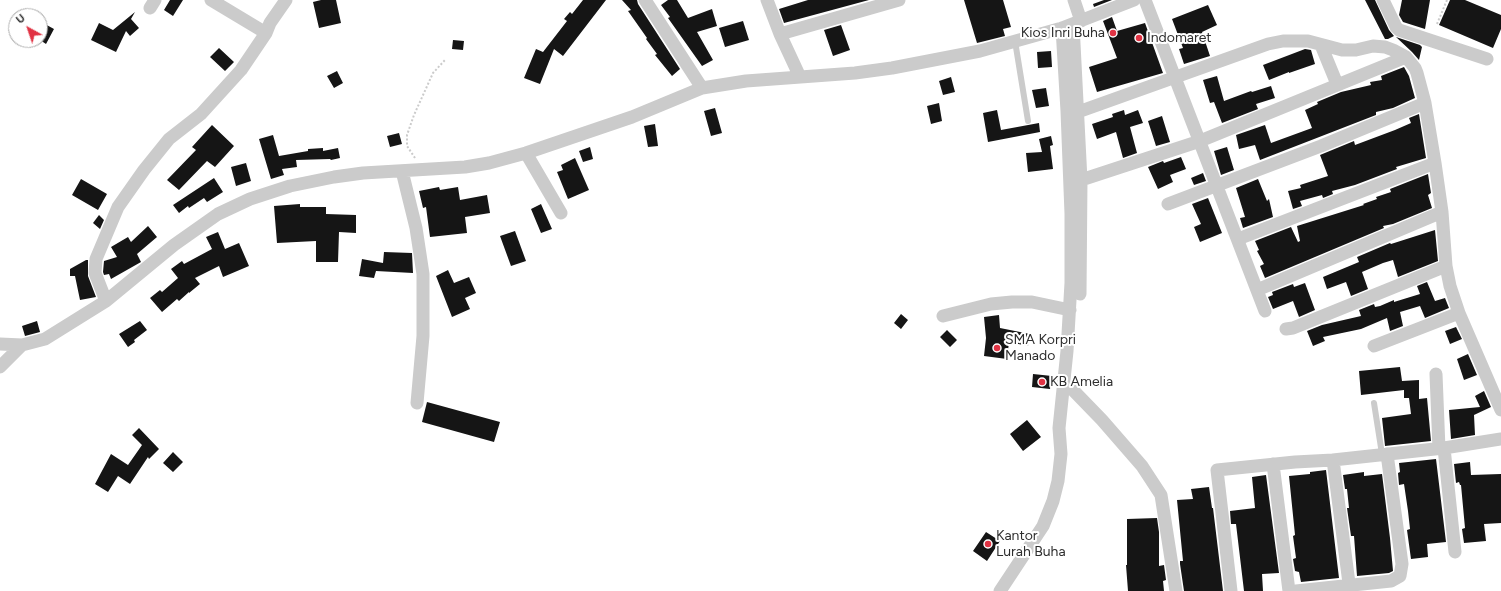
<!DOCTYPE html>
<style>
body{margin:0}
#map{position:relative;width:1501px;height:591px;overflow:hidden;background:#fff;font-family:Figtree,sans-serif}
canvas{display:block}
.north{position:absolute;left:8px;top:8px;width:40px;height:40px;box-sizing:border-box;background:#fff;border:1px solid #ababab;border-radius:50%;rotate:320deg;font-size:11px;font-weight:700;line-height:16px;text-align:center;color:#2e2e2e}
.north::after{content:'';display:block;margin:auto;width:14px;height:18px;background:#e13344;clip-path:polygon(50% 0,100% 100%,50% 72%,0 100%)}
</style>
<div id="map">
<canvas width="1501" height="591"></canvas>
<div class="north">U</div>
</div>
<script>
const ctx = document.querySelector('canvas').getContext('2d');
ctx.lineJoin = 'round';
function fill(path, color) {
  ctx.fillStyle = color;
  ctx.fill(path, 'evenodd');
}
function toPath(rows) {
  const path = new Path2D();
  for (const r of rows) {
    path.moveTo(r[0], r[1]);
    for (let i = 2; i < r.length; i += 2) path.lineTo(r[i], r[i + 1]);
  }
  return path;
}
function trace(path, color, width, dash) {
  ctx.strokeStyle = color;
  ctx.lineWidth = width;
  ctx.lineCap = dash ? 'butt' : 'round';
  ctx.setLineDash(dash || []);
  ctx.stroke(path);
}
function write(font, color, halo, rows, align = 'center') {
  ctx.font = font + ' Figtree,sans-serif';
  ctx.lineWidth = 4;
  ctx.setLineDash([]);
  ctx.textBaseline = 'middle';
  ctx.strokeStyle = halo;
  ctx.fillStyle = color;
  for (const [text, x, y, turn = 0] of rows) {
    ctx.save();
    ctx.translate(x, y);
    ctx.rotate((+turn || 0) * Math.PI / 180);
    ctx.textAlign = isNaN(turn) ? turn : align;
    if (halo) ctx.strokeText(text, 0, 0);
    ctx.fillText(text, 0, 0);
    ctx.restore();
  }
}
fill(toPath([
 [170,0,183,0,173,16,164,10],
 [321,0,336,0,341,23,319,28,313,2],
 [583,0,606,0,563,56,554,49,540,84,524,78,536,49,543,52,567,21,564,19,570,12,572,14],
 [622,0,637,0,638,4,680,69,672,76,655,55,657,54,646,39,647,38,628,11,631,10],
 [668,0,677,0,688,18,712,9,717,26,697,32,713,60,702,66,668,18,670,17,661,5],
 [808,0,869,0,784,23,779,9],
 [964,0,1003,0,1011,27,1003,29,1005,36,977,43],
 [1104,0,1112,0,1094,7,1093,4],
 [1365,0,1375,0,1389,30,1394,36,1388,39,1385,39],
 [1402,0,1430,0,1425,29,1403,22,1399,15],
 [1450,0,1465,0,1501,15,1501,29,1493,48,1439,25],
 [1208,5,1217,25,1202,32,1210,56,1184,64,1179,49,1183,48,1172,19],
 [135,12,131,19,139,28,130,36,126,31,116,52,91,40,99,23,113,30],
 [1112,17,1117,31,1145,23,1163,73,1097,92,1089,67,1117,58,1103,21],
 [743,21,749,40,725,47,719,28],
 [43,23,54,29,46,44,40,40,40,27],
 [841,25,850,50,833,56,824,30],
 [1396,37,1420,45,1422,47,1419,60,1412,52],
 [453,40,464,41,463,50,452,49],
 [219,48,234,62,225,71,210,57],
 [1305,49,1311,50,1315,64,1289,73,1289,72,1269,80,1263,65],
 [1051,51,1052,67,1038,68,1037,52],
 [1404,67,1409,76,1415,98,1393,108,1376,112,1376,115,1260,160,1255,145,1239,149,1236,135,1265,125,1271,143,1312,128,1305,110,1318,104,1317,102,1341,92,1371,85,1370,82,1382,80,1381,76],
 [337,71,343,83,334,88,327,76],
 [1217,76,1224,101,1251,91,1252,92,1271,86,1275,98,1256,104,1258,109,1222,123,1214,102,1210,103,1203,80],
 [951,77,955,92,943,95,939,81],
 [1046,88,1049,106,1036,108,1032,90],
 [939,103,942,121,931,124,927,106],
 [715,108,722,133,711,136,704,111],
 [997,110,1001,130,1039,123,1040,132,988,142,983,113],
 [1124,110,1125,115,1138,110,1143,123,1130,127,1137,153,1123,158,1116,132,1097,139,1092,124,1113,117,1112,114],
 [1419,114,1426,158,1396,167,1397,169,1355,185,1332,191,1333,194,1323,198,1322,195,1300,201,1302,206,1293,209,1288,191,1301,188,1300,185,1328,176,1320,155,1354,141,1355,145,1395,130,1411,123,1409,118],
 [1162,116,1170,142,1156,146,1148,121],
 [655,124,658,146,648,147,644,126],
 [212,125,234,146,215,167,207,161,179,190,167,180,196,150,192,147],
 [399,133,402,144,390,147,387,136],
 [273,135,279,156,308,151,308,149,323,148,323,151,338,148,340,158,331,160,330,159,296,160,297,167,282,169,284,175,271,179,259,139],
 [1051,136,1053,145,1050,146,1053,169,1028,172,1026,153,1042,152,1039,139],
 [590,147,593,159,583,162,579,151],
 [1227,147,1234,170,1221,175,1214,151],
 [1181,157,1186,169,1170,175,1173,182,1158,189,1148,167,1163,161,1164,163],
 [575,158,589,190,568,199,557,172,563,170,561,165],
 [246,163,251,181,236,186,231,167],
 [1203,173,1206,181,1194,185,1191,178],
 [1428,174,1431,193,1428,195,1432,208,1393,224,1383,226,1384,228,1265,278,1260,266,1264,264,1257,251,1259,250,1255,241,1291,227,1298,242,1300,241,1297,226,1364,205,1363,204,1377,199,1376,197,1391,192,1390,189],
 [214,178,223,192,207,202,204,198,189,208,188,206,179,213,173,205],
 [81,179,107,194,98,210,72,195],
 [1258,179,1267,201,1269,199,1273,217,1243,228,1240,218,1245,217,1236,188],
 [439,187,440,190,458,187,460,200,487,195,490,213,465,217,467,233,430,237,426,207,423,208,419,191],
 [1208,198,1222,233,1200,242,1194,227,1201,224,1192,204],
 [300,204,300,207,326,207,326,214,356,215,356,233,339,232,338,262,316,262,316,241,277,243,274,206],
 [541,204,552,229,541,233,531,209],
 [99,215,104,220,100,229,93,223],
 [148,226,157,237,137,254,141,262,111,279,109,274,104,275,103,272,104,261,117,257,111,247,128,237,131,242],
 [1435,230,1438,261,1398,277,1393,260,1383,263,1362,272,1368,289,1351,296,1346,282,1327,289,1323,277,1359,262,1357,257,1390,243,1391,244],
 [515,231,526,261,511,266,500,236],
 [218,232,225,249,239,243,249,266,223,277,219,266,195,278,200,284,189,293,189,292,179,301,177,299,162,312,150,298,160,290,162,292,178,278,171,269,182,261,184,264,212,249,206,237],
 [384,252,412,253,413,273,376,271,374,278,359,276,362,259,383,263],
 [86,260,88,260,88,276,96,297,80,300,75,276,70,276,70,269],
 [448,270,454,283,469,277,476,293,465,298,470,309,452,317,436,276],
 [1427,282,1435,301,1445,298,1449,308,1425,318,1420,306,1400,312,1403,326,1390,331,1387,318,1361,329,1323,337,1325,341,1313,346,1307,331,1322,325,1361,316,1359,310,1374,304,1375,307,1380,306,1394,300,1394,302,1420,294,1417,286],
 [1305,283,1315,310,1299,317,1293,301,1273,309,1268,297,1273,295,1272,292,1293,284,1294,287],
 [901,314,908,320,901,329,894,323],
 [999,315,1000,328,1030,334,1028,346,1009,342,1007,359,984,356,986,338,984,317],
 [37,321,40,332,25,336,22,326],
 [140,321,147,330,134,340,135,342,128,347,119,334],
 [1456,327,1462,339,1450,344,1445,331],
 [947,330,957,340,950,347,940,337],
 [1468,354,1477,375,1464,380,1457,359],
 [1400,367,1402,381,1419,380,1419,399,1427,398,1431,441,1385,446,1382,418,1411,414,1409,398,1404,398,1404,390,1361,395,1359,371],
 [1033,374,1052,376,1050,389,1032,387],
 [1484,391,1491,407,1474,415,1475,435,1451,439,1449,410,1480,407,1475,396],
 [427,402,500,422,494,442,422,422],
 [1027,420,1041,437,1023,451,1010,434],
 [139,428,159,449,149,459,148,457,130,484,118,476,108,492,95,484,111,454,128,465,142,445,132,435],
 [173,452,183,462,173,472,163,463],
 [1436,459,1446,542,1427,544,1428,557,1411,559,1407,530,1410,529,1408,511,1404,484,1399,485,1398,473,1400,472,1399,463],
 [1470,462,1471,475,1501,474,1501,523,1484,524,1486,541,1464,543,1462,529,1465,528,1461,485,1460,485,1459,482,1456,483,1454,464],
 [1326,470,1339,578,1301,582,1299,572,1295,571,1293,559,1296,558,1293,536,1295,535,1289,476,1310,474,1310,472],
 [1364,472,1364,476,1382,474,1390,538,1393,571,1389,573,1357,576,1354,536,1351,536,1347,508,1349,508,1347,489,1345,489,1343,475],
 [1266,475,1279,573,1262,574,1263,591,1244,591,1236,524,1231,524,1230,511,1255,508,1252,477],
 [1209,487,1212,508,1213,508,1223,591,1184,591,1180,564,1180,561,1183,561,1177,500,1193,499,1191,489],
 [1157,518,1159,532,1159,566,1164,565,1166,580,1163,581,1164,591,1128,591,1126,565,1127,565,1127,519],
 [986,532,1000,541,987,561,973,551]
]), '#151515');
trace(toPath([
 [1437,24,1447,0],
 [415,158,407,146,407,135,414,115,433,73,445,60]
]), '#cbcbcb', 2, [2, 2]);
trace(toPath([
 [1015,41,1028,121],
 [1374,403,1382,454]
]), '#cbcbcb', 6);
trace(toPath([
 [211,0,266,33],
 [645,0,702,88],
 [767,0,780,34,800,77],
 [1074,0,1081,21],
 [1145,0,1265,311],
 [1383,0,1396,27,1399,30,1487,59],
 [150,8,155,0],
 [1073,24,1081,180,1080,294],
 [780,34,899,0],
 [1321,45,1337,84],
 [1078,112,1268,44,1283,41,1308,41,1342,50,1356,50,1373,46,1385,47,1393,50,1406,57,1415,68,1417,73,1425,103,1435,163,1442,212,1446,266,1450,286,1459,313,1501,410],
 [526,153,561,213],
 [402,171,416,228,423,274,423,336,417,403],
 [1081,180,1200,141,1406,57],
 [1168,204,1321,146,1425,103],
 [1238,239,1435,163],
 [1257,290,1442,212],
 [106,301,95,273,96,259,118,207,144,170,169,139,201,114,241,70,266,33,270,23,286,0],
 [943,316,991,304,1012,302,1032,302,1070,310],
 [1286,329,1293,328,1446,266],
 [0,344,22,345,45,339,106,301,174,245,218,214,250,199,290,186,334,177,363,173,465,167,489,163,526,153,632,117,702,88,746,81,855,73,892,68,980,51,1062,28,1134,0],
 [1374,346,1459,313],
 [0,367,22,345],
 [1436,374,1439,449],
 [1071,388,1102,420,1142,466,1161,495,1176,591],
 [1444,448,1455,552],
 [1333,460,1350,591],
 [1273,464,1289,591],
 [1000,591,1043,526,1053,501,1058,481,1061,454,1059,428,1067,351,1071,283,1071,214,1067,111,1062,28],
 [1231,591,1217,470,1295,462,1333,460,1444,448,1501,439],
 [1296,591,1391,581,1400,576,1402,564,1387,454]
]), '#cbcbcb', 13);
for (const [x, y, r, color] of [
 [1113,33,4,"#e13344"],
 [1139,38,4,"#e13344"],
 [997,348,4,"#e13344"],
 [1042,382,4,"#e13344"],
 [988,544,4,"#e13344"]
]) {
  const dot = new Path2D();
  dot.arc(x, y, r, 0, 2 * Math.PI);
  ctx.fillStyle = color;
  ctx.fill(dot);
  trace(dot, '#fff', 1.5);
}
write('14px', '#2e2e2e', '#fff', [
 ["Kios Inri Buha",1105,33,"right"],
 ["Indomaret",1147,38],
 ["SMA Korpri",1005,340],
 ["Manado",1005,356],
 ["KB Amelia",1050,382],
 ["Kantor",996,536],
 ["Lurah Buha",996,552]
], 'left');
</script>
